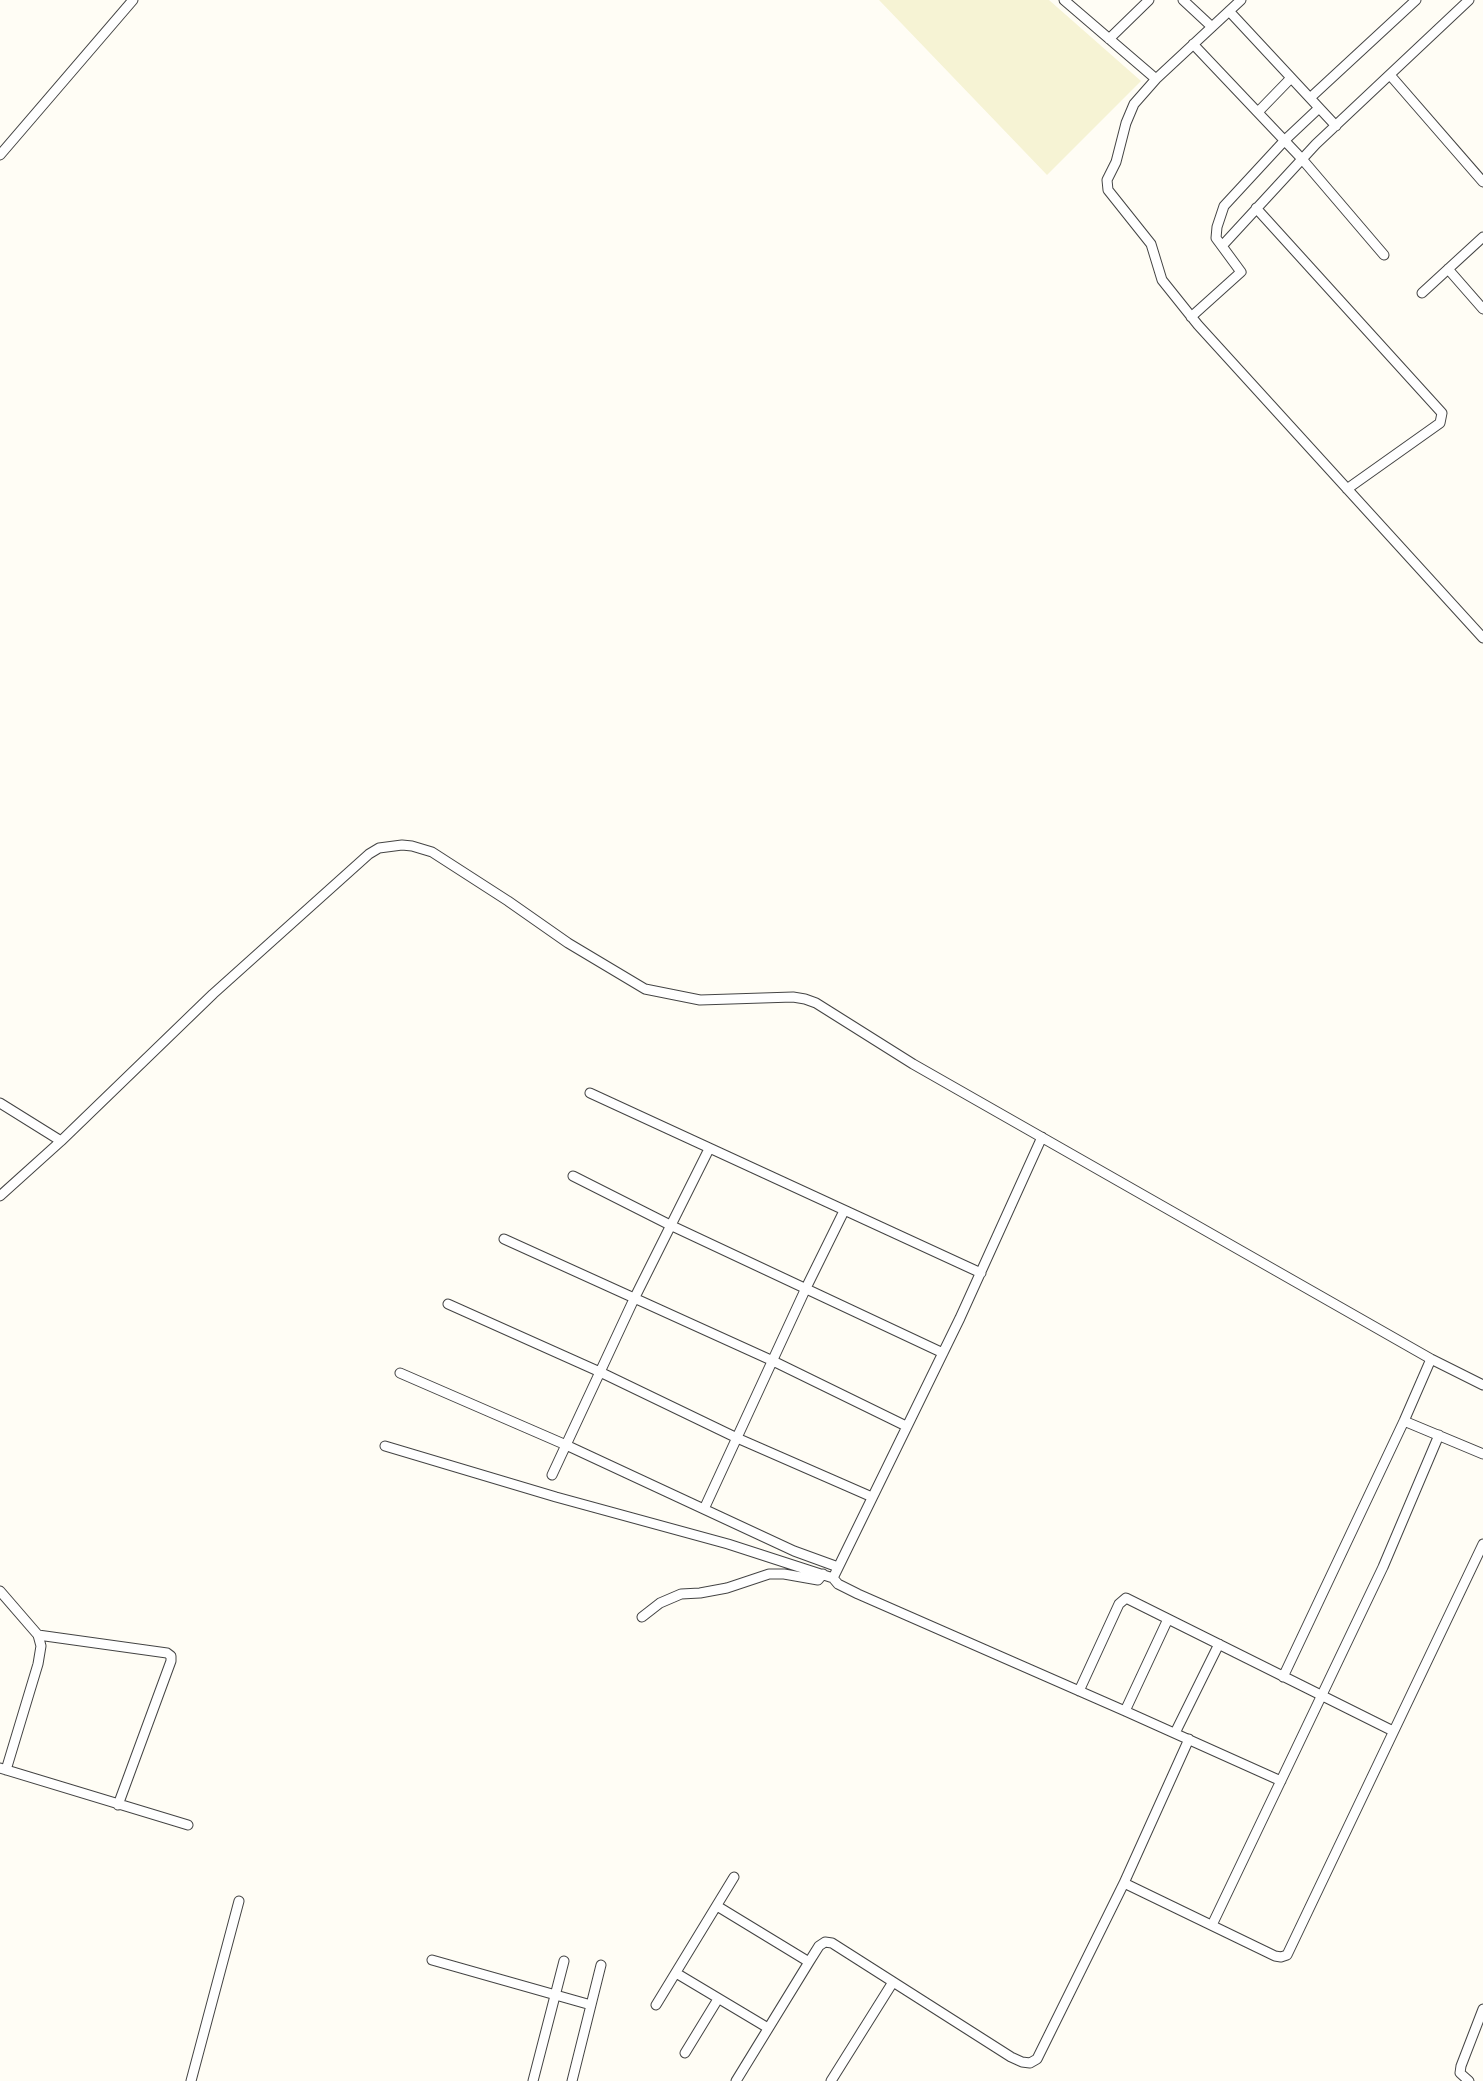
<!DOCTYPE html>
<style>
body{margin:0}
canvas{display:block;background:#fffdf5}
</style>
<canvas width="1483" height="2081"></canvas>
<script>
const ctx = document.querySelector('canvas').getContext('2d');
ctx.lineJoin = 'round';
function fill(path, color) {
  ctx.fillStyle = color;
  ctx.fill(path, 'evenodd');
}
function toPath(rows) {
  const path = new Path2D();
  for (const r of rows) {
    path.moveTo(r[0], r[1]);
    for (let i = 2; i < r.length; i += 2) path.lineTo(r[i], r[i + 1]);
  }
  return path;
}
function trace(path, color, width, dash) {
  ctx.strokeStyle = color;
  ctx.lineWidth = width;
  ctx.lineCap = dash ? 'butt' : 'round';
  ctx.setLineDash(dash || []);
  ctx.stroke(path);
}
fill(toPath([
 [879,0,1049,0,1141,81,1047,175]
]), '#f6f3d4');
const minor = toPath([
 [1064,0,1156,79],
 [1183,0,1212,27],
 [1241,0,1156,79,1134,104,1126,123,1116,162,1107,180,1108,190,1151,244,1162,280,1198,325,1483,638],
 [1229,11,1336,126],
 [1109,39,1149,0],
 [1193,44,1302,159,1384,255],
 [1390,75,1483,182],
 [1310,98,1416,0],
 [1258,112,1291,78],
 [0,155,133,0],
 [1256,208,1442,413,1440,423,1347,489],
 [1222,246,1316,144,1469,0],
 [1448,269,1483,309],
 [1422,293,1483,237],
 [1191,317,1241,272,1216,238,1217,227,1224,206,1285,140,1319,108],
 [590,1093,981,1273],
 [0,1103,61,1141],
 [573,1176,670,1225,943,1353],
 [0,1196,61,1141,213,994,369,854,379,848,402,845,412,846,432,852,508,901,568,943,645,989,700,1000,793,997,805,999,816,1003,913,1064,1431,1359,1483,1385],
 [504,1239,773,1361,906,1426],
 [448,1304,600,1372,737,1438,872,1497],
 [400,1373,566,1445,794,1551,838,1567],
 [1404,1421,1483,1454],
 [385,1446,556,1497,728,1544,833,1578,838,1584,858,1594,1125,1711,1281,1781],
 [552,1475,634,1299,709,1149],
 [704,1509,806,1288,844,1211],
 [833,1578,960,1318,1042,1137],
 [0,1591,38,1635,41,1646,38,1664,6,1770],
 [642,1617,660,1603,681,1594,700,1593,727,1588,769,1574,784,1574,818,1580,823,1574],
 [38,1635,167,1653,171,1656,171,1661,118,1805],
 [1283,1677,1404,1421,1431,1359],
 [1079,1691,1119,1604,1126,1598,1393,1731],
 [1125,1711,1168,1619],
 [1175,1733,1219,1644],
 [0,1768,188,1825],
 [1124,1883,1275,1956,1281,1957,1287,1955,1483,1544],
 [717,1906,809,1962],
 [1212,1925,1383,1567,1439,1435],
 [432,1960,591,2005],
 [676,1973,768,2028],
 [656,2005,734,1877],
 [685,2053,718,1999],
 [191,2081,239,1901],
 [533,2081,564,1961],
 [572,2081,601,1965],
 [736,2081,809,1962,819,1946,825,1942,832,1943,1011,2057,1022,2062,1030,2063,1037,2059,1124,1883,1189,1739],
 [831,2081,893,1982],
 [1469,2081,1460,2073,1461,2066,1483,2009]
]);
trace(minor, '#444', 11);
trace(minor, '#fff', 9);
</script>
